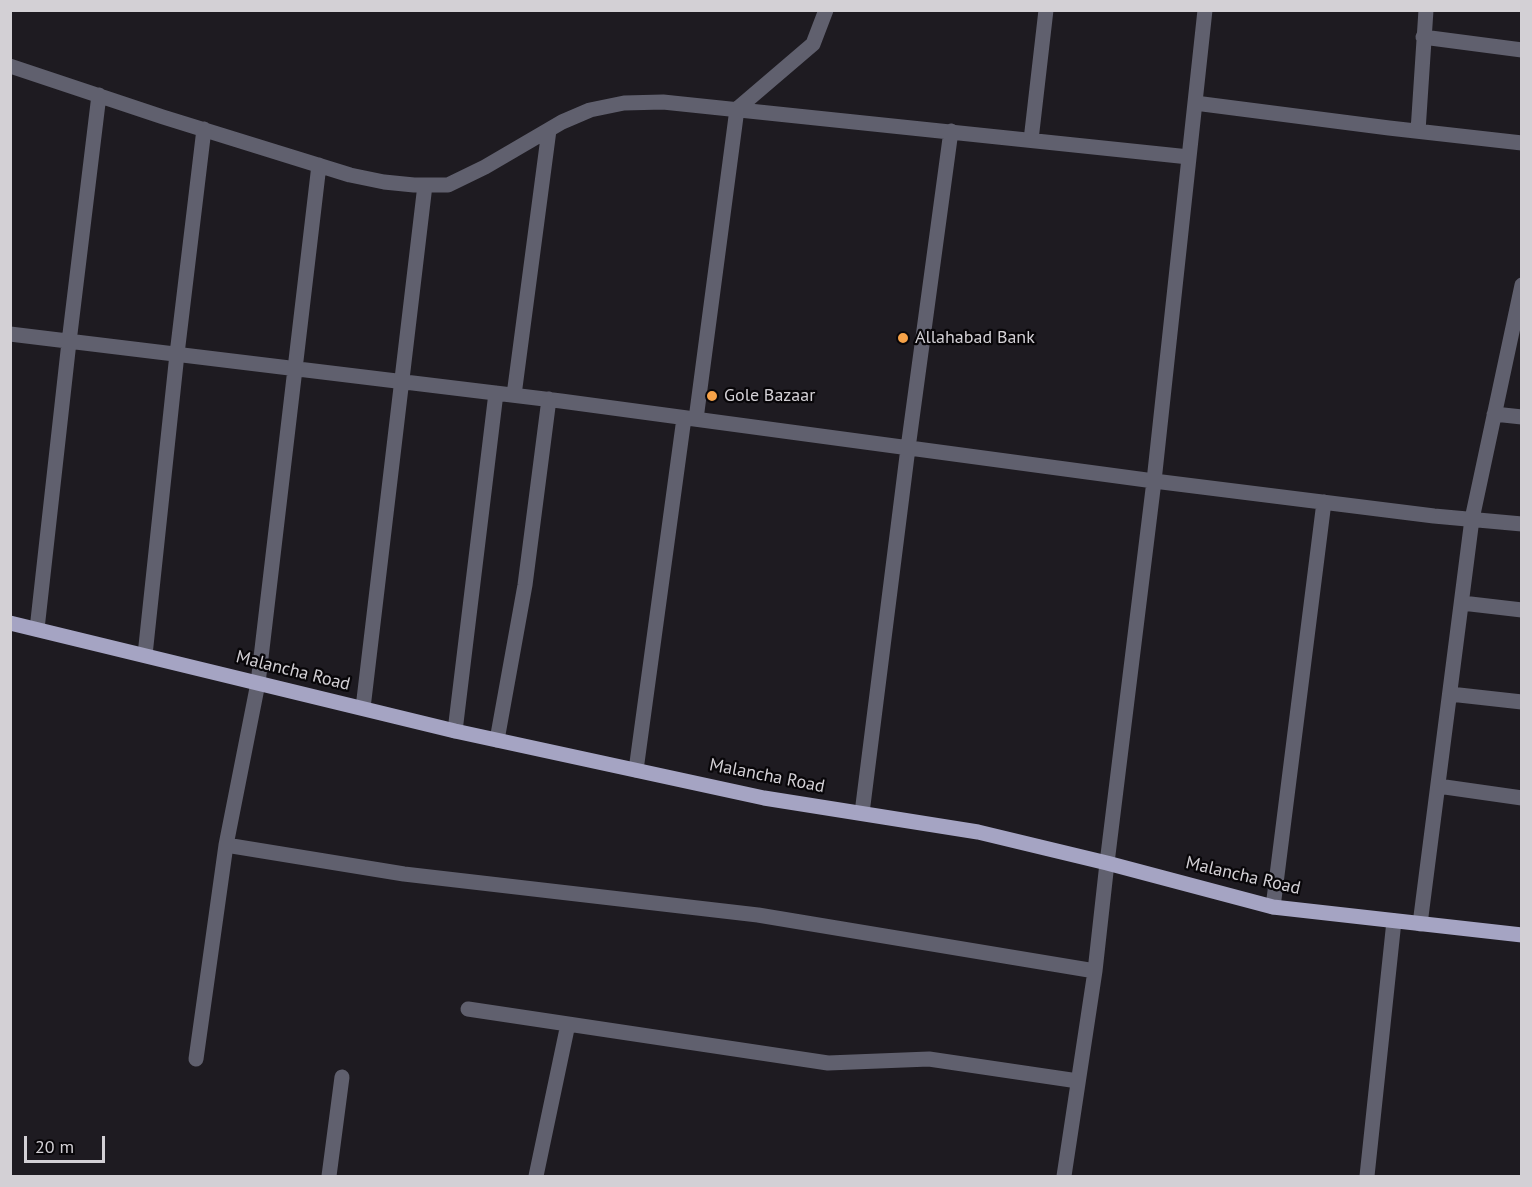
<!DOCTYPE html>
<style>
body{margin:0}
#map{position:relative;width:1532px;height:1187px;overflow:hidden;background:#1e1b21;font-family:"PT Sans",sans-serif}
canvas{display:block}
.frame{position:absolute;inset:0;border:12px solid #d3d0d5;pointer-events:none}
.scale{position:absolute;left:24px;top:1136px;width:81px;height:27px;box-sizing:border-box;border:3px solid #d3d0d5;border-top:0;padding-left:8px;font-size:18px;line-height:21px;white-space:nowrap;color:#d3d0d5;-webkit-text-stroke:4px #080609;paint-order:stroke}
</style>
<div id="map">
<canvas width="1532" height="1187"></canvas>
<div class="frame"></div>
<div class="scale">20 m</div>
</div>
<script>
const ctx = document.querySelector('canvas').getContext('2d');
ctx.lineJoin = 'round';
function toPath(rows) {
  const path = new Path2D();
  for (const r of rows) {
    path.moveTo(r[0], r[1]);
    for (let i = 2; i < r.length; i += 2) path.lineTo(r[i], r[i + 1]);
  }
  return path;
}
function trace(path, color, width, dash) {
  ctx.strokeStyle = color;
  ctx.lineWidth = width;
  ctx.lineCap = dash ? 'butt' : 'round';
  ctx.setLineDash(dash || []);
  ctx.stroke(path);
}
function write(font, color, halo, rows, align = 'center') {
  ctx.font = font + ' "PT Sans",sans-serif';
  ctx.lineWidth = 4.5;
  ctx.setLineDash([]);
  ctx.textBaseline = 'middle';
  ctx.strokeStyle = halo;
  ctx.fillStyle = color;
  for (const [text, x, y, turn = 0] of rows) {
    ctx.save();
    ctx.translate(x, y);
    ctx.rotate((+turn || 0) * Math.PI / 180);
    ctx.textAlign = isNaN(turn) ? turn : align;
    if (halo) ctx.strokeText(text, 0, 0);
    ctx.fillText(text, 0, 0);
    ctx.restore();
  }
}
trace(toPath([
 [1423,37,1522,50],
 [10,66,163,117,350,175,384,182,414,185,448,185,485,167,562,122,590,110,624,103,663,102,1189,157],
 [1195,103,1389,128,1522,143],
 [1418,131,1426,10],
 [1031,140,1046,10],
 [10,334,561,401,1154,481,1434,516,1522,524],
 [514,395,549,130],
 [1494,414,1522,417],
 [696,419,737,109,813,44,826,10],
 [1462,603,1522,610],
 [37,629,69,342,99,95],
 [145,655,177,354,204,129],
 [1450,694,1522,702],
 [363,708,425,185],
 [455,731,496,393],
 [497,740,525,585,549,399],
 [636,770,684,418],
 [1438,786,1522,798],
 [862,813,908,448,951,131],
 [226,845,404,874,758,915,1095,971],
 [1273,907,1324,502],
 [1420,924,1472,519,1522,285],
 [468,1009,828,1063,929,1059,1078,1081],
 [196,1059,226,845,258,683,319,165],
 [329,1176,342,1077],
 [536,1176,568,1024],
 [1064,1176,1095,971,1107,863,1154,481,1205,10],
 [1367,1176,1394,921]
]), '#60606e', 15);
trace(toPath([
 [10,623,455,731,764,798,978,832,1107,863,1273,907,1522,935]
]), '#a5a4c3', 15);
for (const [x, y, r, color] of [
 [903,338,6,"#f6a248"],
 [712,396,6,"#f6a248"]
]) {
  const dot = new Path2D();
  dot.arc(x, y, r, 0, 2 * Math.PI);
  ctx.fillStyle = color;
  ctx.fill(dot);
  trace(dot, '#080609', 2);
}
write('18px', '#d3d0d5', '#080609', [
 ["Allahabad Bank",915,338],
 ["Gole Bazaar",724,396]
], 'left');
write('18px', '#d3d0d5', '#080609', [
 ["Malancha Road",293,671,14],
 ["Malancha Road",767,776,11],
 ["Malancha Road",1243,876,13]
]);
</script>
